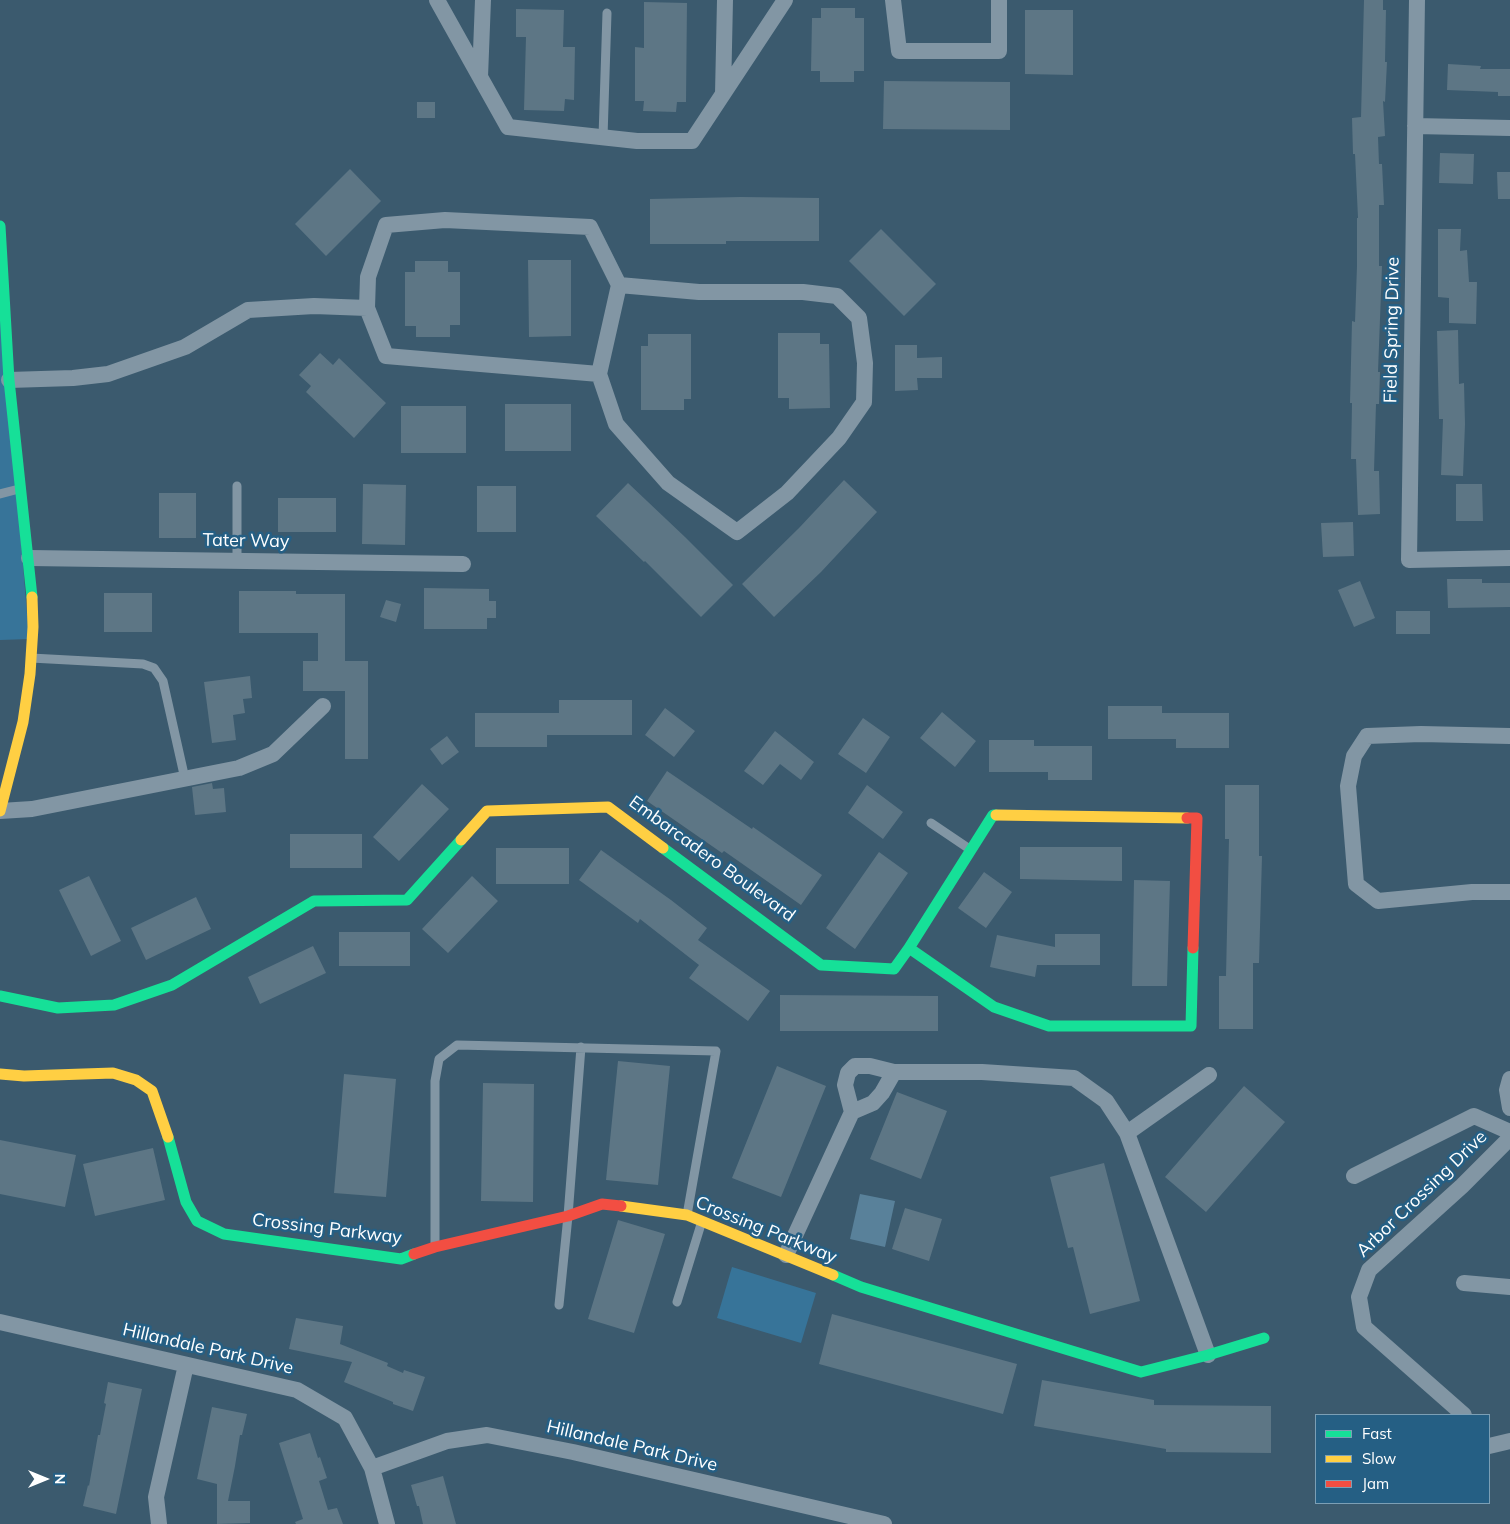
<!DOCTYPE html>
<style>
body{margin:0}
#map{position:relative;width:1510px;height:1524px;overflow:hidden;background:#3b5a6e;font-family:Mulish,sans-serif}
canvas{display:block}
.legend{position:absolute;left:1315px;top:1414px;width:175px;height:90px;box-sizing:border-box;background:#255f84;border:1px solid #7c9fb5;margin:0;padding:6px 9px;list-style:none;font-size:15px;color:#fff}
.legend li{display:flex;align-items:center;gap:10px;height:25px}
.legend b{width:25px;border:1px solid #7c9fb5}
.north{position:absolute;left:20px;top:1454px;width:50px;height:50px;-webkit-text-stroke:4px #255f84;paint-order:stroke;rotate:90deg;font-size:14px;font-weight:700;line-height:20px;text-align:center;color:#fff}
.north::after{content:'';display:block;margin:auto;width:18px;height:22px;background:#fff;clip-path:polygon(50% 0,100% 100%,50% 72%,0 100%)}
</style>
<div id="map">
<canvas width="1510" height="1524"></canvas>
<ul class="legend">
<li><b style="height:6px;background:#16e098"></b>Fast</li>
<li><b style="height:6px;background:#ffcf43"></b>Slow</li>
<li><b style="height:6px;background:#f24e42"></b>Jam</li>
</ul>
<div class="north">N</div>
</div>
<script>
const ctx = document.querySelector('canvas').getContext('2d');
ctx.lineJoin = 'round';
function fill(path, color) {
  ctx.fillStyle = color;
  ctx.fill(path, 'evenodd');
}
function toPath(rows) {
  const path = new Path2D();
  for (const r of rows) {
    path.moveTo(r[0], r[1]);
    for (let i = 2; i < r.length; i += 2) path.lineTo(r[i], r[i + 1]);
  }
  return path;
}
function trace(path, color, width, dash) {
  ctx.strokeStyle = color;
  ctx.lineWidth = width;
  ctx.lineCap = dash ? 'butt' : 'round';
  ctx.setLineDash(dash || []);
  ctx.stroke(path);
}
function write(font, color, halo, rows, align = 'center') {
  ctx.font = font + ' Mulish,sans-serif';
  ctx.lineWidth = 5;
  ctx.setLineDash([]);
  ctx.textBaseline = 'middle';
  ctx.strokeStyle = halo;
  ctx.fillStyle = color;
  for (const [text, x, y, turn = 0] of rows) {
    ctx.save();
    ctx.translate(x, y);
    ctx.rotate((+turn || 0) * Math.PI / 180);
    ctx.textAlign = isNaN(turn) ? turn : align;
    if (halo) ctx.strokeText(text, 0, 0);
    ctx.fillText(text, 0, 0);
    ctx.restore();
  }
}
fill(toPath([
 [0,280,29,639,0,640],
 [732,1267,816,1293,801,1343,717,1318]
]), '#377499');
fill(toPath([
 [860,1194,895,1201,885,1247,850,1239]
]), '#59819a');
fill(toPath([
 [1364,0,1383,0,1383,10,1386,10,1385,62,1387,62,1385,102,1383,101,1385,136,1378,137,1379,164,1382,164,1384,205,1379,205,1379,266,1382,266,1378,372,1380,372,1379,404,1376,404,1374,471,1379,471,1380,514,1358,515,1356,459,1351,459,1352,403,1350,403,1352,321,1355,322,1357,266,1357,218,1358,218,1355,154,1353,154,1352,118,1361,117],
 [644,2,687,3,686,102,677,102,676,112,643,111,644,101,635,101,635,47,644,48],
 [821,8,855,8,855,18,864,18,864,71,854,71,854,82,820,82,820,71,811,71,812,18,821,18],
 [516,9,564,10,563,47,575,47,574,100,565,99,564,111,524,110,526,37,516,37],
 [1025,10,1073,10,1073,75,1025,74],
 [1448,64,1481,66,1480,69,1510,69,1510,96,1498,96,1498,92,1447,90],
 [884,81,1010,82,1010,130,883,129],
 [417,102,435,102,435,118,417,118],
 [1440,153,1474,154,1473,184,1439,183],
 [350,169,381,201,326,256,295,224],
 [1497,172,1510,172,1510,199,1498,199],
 [741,197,819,198,819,241,726,241,726,244,650,244,650,199],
 [881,229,936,284,904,316,849,261],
 [1438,229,1461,229,1460,251,1467,250,1469,282,1477,282,1476,324,1449,323,1449,298,1438,297],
 [528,260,571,260,571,336,529,337],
 [415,261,448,261,448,272,460,272,460,325,450,325,450,337,416,337,416,326,405,326,405,272,415,272],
 [1458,330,1459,384,1464,383,1465,424,1463,476,1441,475,1443,419,1439,419,1437,331],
 [778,333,820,333,820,344,829,344,830,408,789,409,789,398,778,398],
 [648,334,691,334,691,399,684,399,684,410,641,410,641,346,648,346],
 [895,345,917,345,917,358,942,357,942,378,917,378,918,390,895,391],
 [320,353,333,365,339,358,386,403,354,438,306,392,311,386,299,375],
 [505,404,571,404,571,451,505,451],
 [401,406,466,406,466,453,401,453],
 [844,480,877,512,821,572,774,617,742,584,799,528],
 [628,483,685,537,733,585,701,617,645,561,644,562,596,516],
 [363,484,406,485,405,545,362,544],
 [1456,484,1482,484,1483,521,1456,521],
 [477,486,516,486,516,532,477,532],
 [159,493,196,493,196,538,159,538],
 [278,498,336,498,336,532,278,532],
 [1353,522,1354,556,1323,557,1321,523],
 [1447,579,1482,579,1482,583,1510,583,1510,607,1448,608],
 [1360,581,1375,618,1354,627,1338,590],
 [424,588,489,589,489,601,496,601,496,618,487,618,487,629,424,629],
 [239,591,296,591,296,594,345,594,345,661,368,661,368,759,345,759,345,691,303,691,303,661,318,661,318,633,239,633],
 [104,593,152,593,152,632,104,632],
 [386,600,401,604,396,622,380,617],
 [1396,611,1430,611,1430,634,1396,634],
 [250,676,252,698,243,699,245,713,233,715,236,740,212,743,204,682],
 [559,700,632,700,632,735,547,735,547,747,475,747,475,713,559,713],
 [1108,706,1162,706,1162,713,1229,713,1229,748,1176,748,1176,739,1108,739],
 [665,708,695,731,674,757,645,735],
 [942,712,976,741,955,767,920,738],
 [863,718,890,737,866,773,838,754],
 [775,731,814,762,801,780,780,764,763,785,744,771],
 [447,736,459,752,442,765,430,749],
 [989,740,1034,740,1034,746,1092,746,1092,780,1048,780,1048,772,989,772],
 [667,771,752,829,753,827,822,875,801,905,724,851,722,853,647,801],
 [212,783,213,789,224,788,226,812,195,815,192,787],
 [422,784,449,809,399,861,373,837],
 [867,785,903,812,883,839,848,813],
 [1225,785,1259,785,1259,856,1262,856,1259,963,1253,963,1253,1029,1219,1029,1219,976,1226,976,1229,839,1225,839],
 [290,834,362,834,362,868,290,868],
 [1020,847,1122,847,1122,881,1020,879],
 [496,848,569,848,569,884,496,884],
 [601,850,671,900,707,928,698,940,770,991,748,1021,689,978,699,965,640,919,638,923,579,880],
 [879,852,908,873,855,949,826,928],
 [984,872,1012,892,986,928,958,908],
 [89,876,121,941,91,956,59,890],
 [472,876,498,901,448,953,422,929],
 [1134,880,1170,881,1167,986,1132,986],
 [196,897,211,929,146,960,131,928],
 [339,932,410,932,410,966,339,966],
 [1055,934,1100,934,1100,965,1037,965,1035,977,990,967,997,935,1055,947],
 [313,946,326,973,260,1004,248,977],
 [780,995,938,996,938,1031,780,1031],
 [618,1061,670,1066,658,1185,606,1180],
 [777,1066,826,1086,781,1197,732,1178],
 [344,1074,396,1079,386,1197,334,1193],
 [483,1083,534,1084,533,1202,481,1201],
 [1244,1086,1285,1122,1206,1212,1165,1177],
 [897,1092,947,1111,921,1179,870,1159],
 [0,1140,76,1155,65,1207,0,1194],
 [153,1148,165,1200,95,1216,83,1164],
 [1104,1163,1140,1301,1090,1314,1073,1247,1068,1248,1050,1177],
 [905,1208,942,1219,929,1261,892,1249],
 [618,1220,665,1234,634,1333,588,1319],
 [832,1314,1017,1364,1003,1414,819,1364],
 [296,1318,343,1326,340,1344,388,1363,387,1366,403,1373,404,1370,425,1377,413,1411,393,1404,393,1402,344,1382,352,1362,289,1349],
 [1042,1380,1154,1400,1154,1405,1271,1406,1271,1453,1166,1452,1166,1449,1034,1426],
 [108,1382,142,1389,116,1514,83,1506,88,1485,89,1486,98,1435,100,1435,106,1404,104,1403],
 [212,1407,247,1414,242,1435,240,1435,235,1466,228,1501,250,1501,250,1523,217,1524,217,1484,197,1479],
 [310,1433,318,1458,320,1457,327,1478,319,1481,328,1510,337,1508,343,1524,296,1524,295,1522,303,1519,279,1443],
 [443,1476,456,1524,423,1524,419,1506,417,1506,411,1485]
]), '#5d7685');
trace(toPath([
 [603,137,607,13],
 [237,486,237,561],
 [0,494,19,489],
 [31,658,143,664,154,668,163,681,185,779],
 [931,823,971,850],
 [435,1247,435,1081,439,1059,457,1045,716,1051,687,1215],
 [677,1302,702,1221],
 [559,1305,568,1216,581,1047]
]), '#8296a4', 9);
trace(toPath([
 [437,0,508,127,637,141,692,141,785,0],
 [893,0,899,51,999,51,999,0],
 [1417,0,1409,560,1510,558],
 [480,77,483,0],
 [723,94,725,0],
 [1415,126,1510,128],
 [445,220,590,227,619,285,599,374,386,356,367,308,368,277,386,225,445,220],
 [599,374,616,424,668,483,737,532,787,493,839,438,864,402,865,363,859,318,837,296,803,292,699,292,619,285],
 [9,380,73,378,108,374,185,347,248,310,314,306,367,308],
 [29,558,463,564],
 [1510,736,1421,734,1367,736,1354,756,1348,786,1356,884,1378,901,1472,892,1510,892],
 [0,811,32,809,239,768,273,754,323,706],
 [1510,1079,1507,1090,1510,1108],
 [852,1112,845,1085,848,1073,855,1066,870,1066,894,1072,982,1072,1074,1078,1106,1101,1127,1133],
 [1354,1176,1474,1116,1510,1132],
 [786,1255,852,1112,873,1103,882,1093,894,1072],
 [1464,1283,1510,1287],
 [0,1322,297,1390,345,1418,372,1468,447,1441,487,1435,573,1452,884,1524],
 [1208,1355,1127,1133,1209,1075],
 [1464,1415,1364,1327,1359,1297,1369,1270,1462,1186,1510,1138],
 [1489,1446,1510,1441],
 [372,1468,387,1524],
 [159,1524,156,1497,186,1365]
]), '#8296a4', 16);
trace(toPath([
 [0,226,9,380,32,597],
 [663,848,821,965,894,969,909,948,994,1007,1049,1026,1191,1026,1193,948],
 [909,948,993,815,996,815],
 [0,996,58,1008,114,1005,172,985,314,901,407,900,461,840],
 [168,1137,186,1202,197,1221,224,1234,401,1259,414,1254],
 [833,1275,861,1287,1141,1372,1208,1355,1264,1338]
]), '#16e098', 11);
trace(toPath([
 [0,811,23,722,30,674,33,627,32,597],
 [996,815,1187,818],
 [461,840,487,811,608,807,663,848],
 [0,1074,24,1076,113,1073,136,1080,152,1091,168,1137],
 [621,1206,687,1215,833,1275]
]), '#ffcf43', 11);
trace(toPath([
 [1187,818,1197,818,1193,948],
 [414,1254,435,1247,568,1216,602,1204,621,1206]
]), '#f24e42', 11);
write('18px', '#fff', '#255f84', [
 ["Field Spring Drive",1392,330,-89],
 ["Tater Way",246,541,1],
 ["Embarcadero Boulevard",712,859,36],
 ["Arbor Crossing Drive",1422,1194,-44],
 ["Crossing Parkway",327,1229,7],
 ["Crossing Parkway",766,1230,22],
 ["Hillandale Park Drive",208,1349,13],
 ["Hillandale Park Drive",632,1446,13]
]);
</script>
